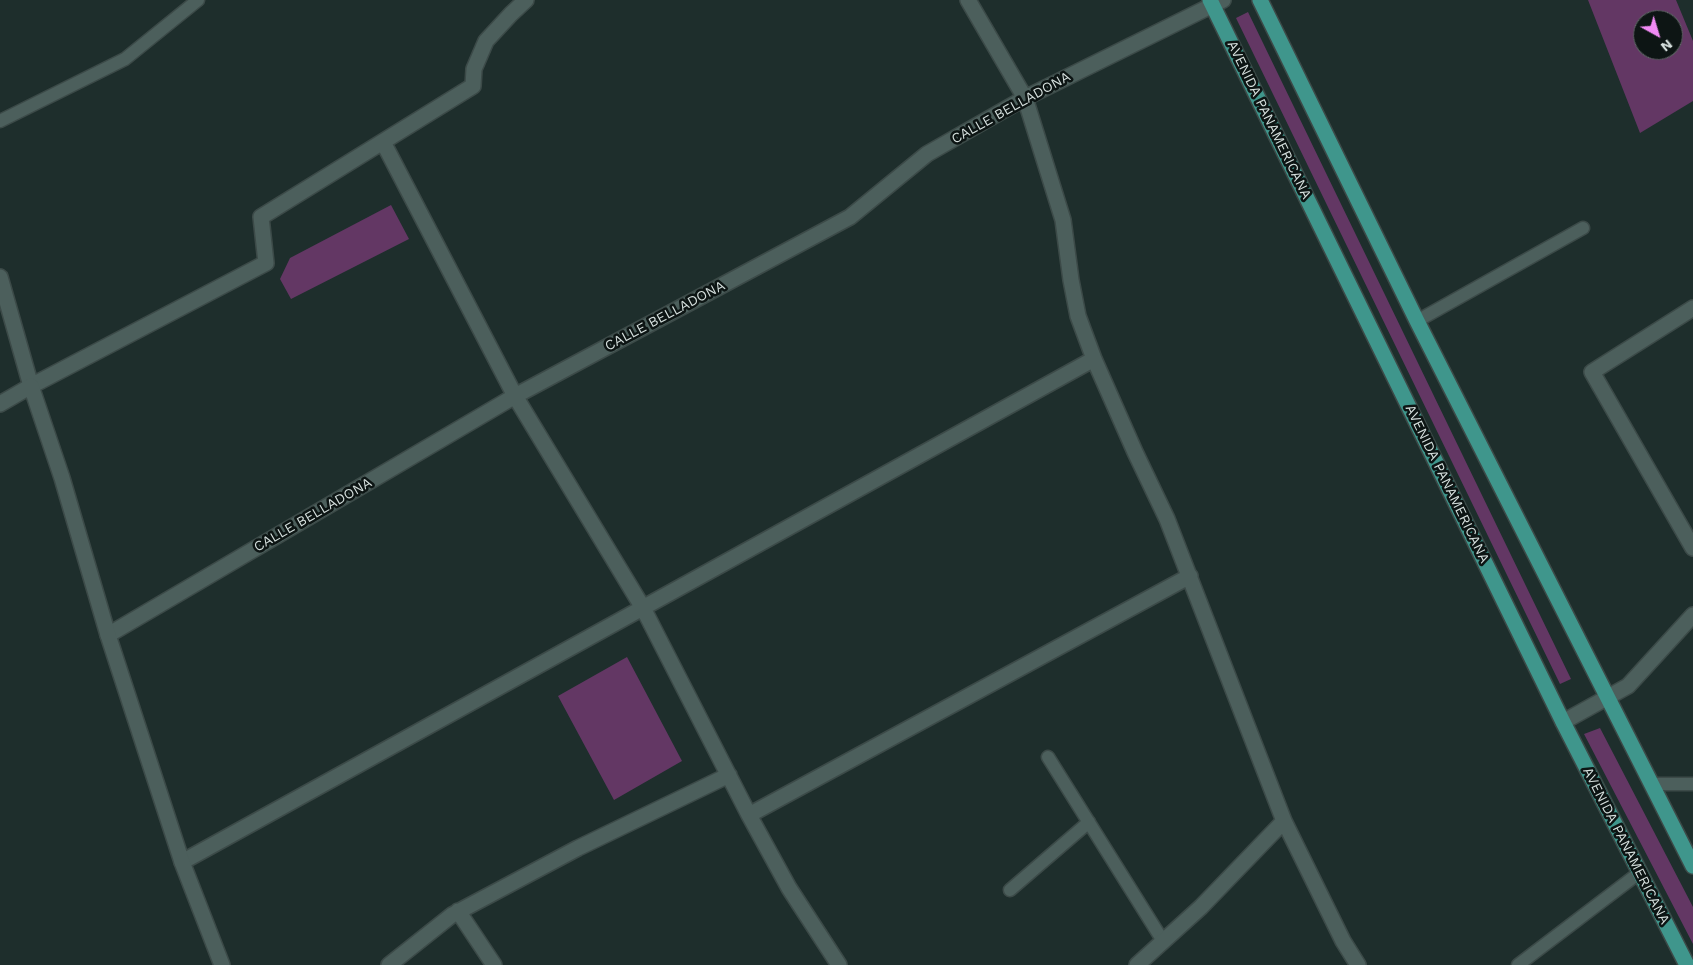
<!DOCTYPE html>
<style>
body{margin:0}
#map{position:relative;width:1693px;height:965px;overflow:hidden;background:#1e2e2c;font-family:"Work Sans",sans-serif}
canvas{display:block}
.north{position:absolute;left:1633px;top:10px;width:50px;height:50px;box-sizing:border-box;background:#0d1514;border:1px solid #5d6664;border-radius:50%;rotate:141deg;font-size:14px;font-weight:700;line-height:20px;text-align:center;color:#d5dfdd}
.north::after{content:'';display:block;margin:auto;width:18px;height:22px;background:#f18af4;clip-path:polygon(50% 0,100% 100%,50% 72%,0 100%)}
</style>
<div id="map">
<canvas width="1693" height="965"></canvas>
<div class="north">N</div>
</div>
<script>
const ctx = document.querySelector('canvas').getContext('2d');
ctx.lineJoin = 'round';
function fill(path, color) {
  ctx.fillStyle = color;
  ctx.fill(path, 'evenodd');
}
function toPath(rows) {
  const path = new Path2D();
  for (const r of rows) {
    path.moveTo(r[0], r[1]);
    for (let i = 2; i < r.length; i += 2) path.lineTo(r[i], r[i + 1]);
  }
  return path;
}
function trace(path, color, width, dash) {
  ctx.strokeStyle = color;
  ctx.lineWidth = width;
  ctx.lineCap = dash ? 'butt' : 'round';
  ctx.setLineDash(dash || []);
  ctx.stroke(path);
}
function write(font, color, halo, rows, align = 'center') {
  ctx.font = font + ' "Work Sans",sans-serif';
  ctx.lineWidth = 5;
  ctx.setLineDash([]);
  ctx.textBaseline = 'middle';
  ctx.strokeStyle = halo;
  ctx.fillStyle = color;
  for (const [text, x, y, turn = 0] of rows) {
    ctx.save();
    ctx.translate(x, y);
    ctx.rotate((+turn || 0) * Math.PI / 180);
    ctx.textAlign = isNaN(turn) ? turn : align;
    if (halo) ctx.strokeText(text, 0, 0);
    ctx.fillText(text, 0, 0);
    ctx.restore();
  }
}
fill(toPath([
 [1588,0,1676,0,1693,41,1693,101,1640,133],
 [1643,20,1673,20,1673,50,1643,50],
 [1248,12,1571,679,1560,684,1236,18],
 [391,205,409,239,291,299,280,279,290,258],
 [627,657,682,761,614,800,558,696],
 [1600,728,1693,907,1693,944,1584,734]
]), '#633764');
const lane = toPath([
 [0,121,125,59,198,0],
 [1417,321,1583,228],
 [1048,757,1163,941],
 [1651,784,1693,784],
 [1010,890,1089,822],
 [1518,965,1639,873]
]);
const street = toPath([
 [968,0,1025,98,1063,220,1071,280,1078,316,1094,359,1135,452,1167,519,1284,821,1343,941,1358,965],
 [383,142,515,396,643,608,749,815,789,888,839,965],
 [0,277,31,386,266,263,261,217,473,86,474,69,486,41,511,14,526,0],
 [1693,308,1592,372,1693,548],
 [108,635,515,396,850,217,927,154,1025,98,1223,0],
 [1563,722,1628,686,1693,615],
 [749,815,1190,576],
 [182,862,1094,359],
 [458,911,494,965],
 [389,965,452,915,578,848,729,775],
 [1137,965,1201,907,1284,821]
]);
const secondary = toPath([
 [0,404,31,386,62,478,108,635,182,862,222,965]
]);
const primary = toPath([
 [1210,0,1563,722,1687,965],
 [1260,0,1417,321,1693,866]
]);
trace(lane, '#3c4a48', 15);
trace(street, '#3c4a48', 18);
trace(secondary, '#3c4a48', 18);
trace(primary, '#3c4a48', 18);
trace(lane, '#4c5f5c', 12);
trace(street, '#4c5f5c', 15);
trace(secondary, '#4c5f5c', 15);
trace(primary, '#3f968c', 15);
write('14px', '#d5dfdd', '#0d1514', [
 ["CALLE BELLADONA",1011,108,-29],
 ["AVENIDA PANAMERICANA",1269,120,64],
 ["CALLE BELLADONA",665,316,-28],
 ["AVENIDA PANAMERICANA",1447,484,64],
 ["CALLE BELLADONA",313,515,-30],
 ["AVENIDA PANAMERICANA",1626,846,63]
]);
</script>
